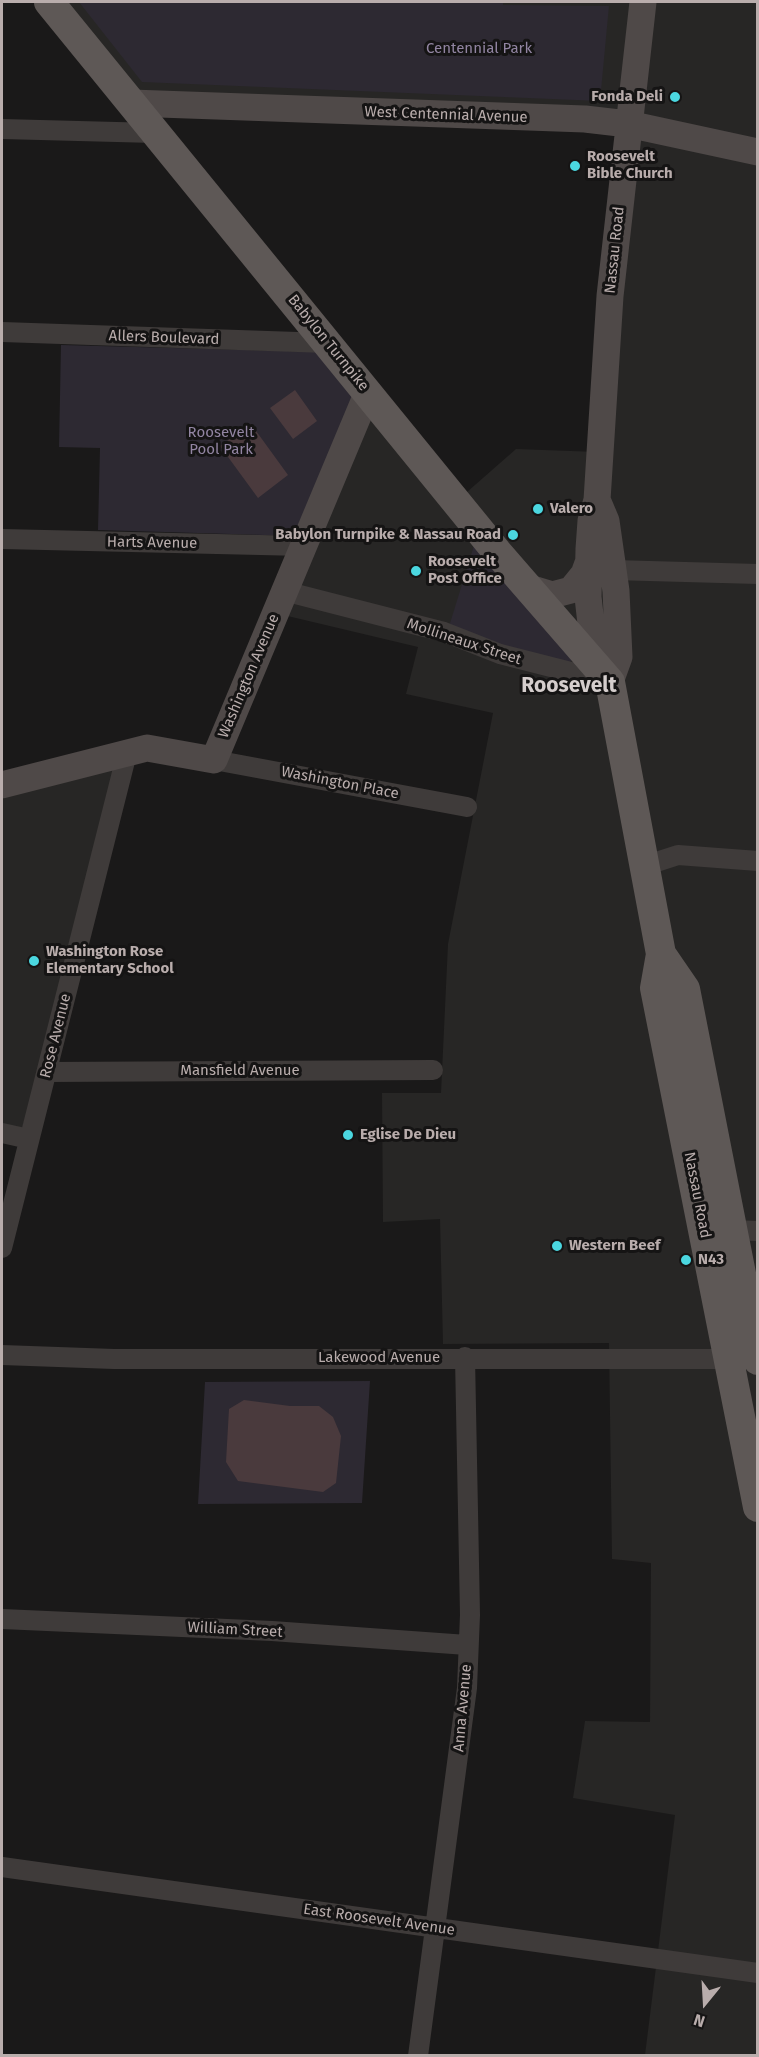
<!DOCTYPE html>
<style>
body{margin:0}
#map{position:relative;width:759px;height:2057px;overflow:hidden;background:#1a1919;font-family:"Fira Sans",sans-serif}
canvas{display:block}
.frame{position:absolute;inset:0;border:3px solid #b9adac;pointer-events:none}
.north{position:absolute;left:675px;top:1973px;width:60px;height:60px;-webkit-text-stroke:4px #151414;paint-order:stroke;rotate:198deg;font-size:16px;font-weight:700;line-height:24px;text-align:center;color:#b9adac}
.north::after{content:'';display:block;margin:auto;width:21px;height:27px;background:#b9adac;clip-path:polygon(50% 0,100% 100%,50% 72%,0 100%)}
</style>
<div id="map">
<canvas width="759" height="2057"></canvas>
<div class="frame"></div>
<div class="north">N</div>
</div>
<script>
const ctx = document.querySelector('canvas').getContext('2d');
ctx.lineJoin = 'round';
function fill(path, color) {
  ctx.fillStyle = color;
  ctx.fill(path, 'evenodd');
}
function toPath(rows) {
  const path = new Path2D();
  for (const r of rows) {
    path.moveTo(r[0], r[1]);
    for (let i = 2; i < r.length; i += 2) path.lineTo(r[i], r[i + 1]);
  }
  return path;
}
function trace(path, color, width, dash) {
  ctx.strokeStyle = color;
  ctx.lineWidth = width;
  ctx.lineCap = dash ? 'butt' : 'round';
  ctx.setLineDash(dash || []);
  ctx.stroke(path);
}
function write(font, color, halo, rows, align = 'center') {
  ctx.font = font + ' "Fira Sans",sans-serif';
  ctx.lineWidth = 6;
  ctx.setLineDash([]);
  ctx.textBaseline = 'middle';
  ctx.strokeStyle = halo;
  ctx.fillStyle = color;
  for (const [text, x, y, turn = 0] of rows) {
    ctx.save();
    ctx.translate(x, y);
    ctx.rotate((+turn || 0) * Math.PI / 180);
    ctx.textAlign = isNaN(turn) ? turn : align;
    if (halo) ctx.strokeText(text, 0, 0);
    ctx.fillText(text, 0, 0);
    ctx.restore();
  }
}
fill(toPath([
 [49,2,757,2,757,2055,645,2055,675,1815,573,1798,585,1721,650,1722,651,1563,612,1559,609,1343,443,1344,440,1219,383,1222,382,1093,441,1093,448,944,493,713,406,694,418,647,275,613,357,397,459,499,516,449,598,452,626,125,128,102],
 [120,762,22,1130,2,1125,2,798]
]), '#272625');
fill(toPath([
 [79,2,503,2,503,5,609,6,600,101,142,82],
 [61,345,323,352,357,397,297,536,98,530,100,448,59,447],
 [476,539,576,654,567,666,447,633],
 [370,1381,362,1503,198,1504,205,1382]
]), '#2d2932');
fill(toPath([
 [295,390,317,421,293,439,270,408],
 [251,424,288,475,258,498,220,446],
 [244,1400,290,1406,319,1406,333,1417,341,1436,336,1483,323,1492,238,1481,226,1462,229,1409]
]), '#4a3a3d');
trace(toPath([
 [2,129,155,133],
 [2,332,327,343],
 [2,539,303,546],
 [613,570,758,574],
 [284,591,444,632,500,654,610,682],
 [214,760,467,807],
 [644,866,678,855,758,861],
 [47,1072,433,1070],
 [2,1133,29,1139],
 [732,1230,758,1231],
 [2,1248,127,753],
 [2,1355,114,1359,740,1359],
 [2,1619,272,1631,467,1645],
 [2,1867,758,1973],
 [418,2056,467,1688,470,1615,465,1357]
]), '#3f3b3a', 20);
trace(toPath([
 [131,103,585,119,628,124,758,152],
 [598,502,606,521,616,591,619,657,610,682],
 [529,588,552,595,571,590,584,574,588,563],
 [605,673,594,650,588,597,589,549,591,521,597,500,610,296,643,2],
 [2,785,147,748,214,760,368,392]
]), '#4f4948', 27);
trace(toPath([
 [49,2,497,552,610,682,661,954,655,988,758,1507],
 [661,954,685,989,758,1360]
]), '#5e5856', 30);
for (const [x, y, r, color] of [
 [675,97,6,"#4bd7e0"],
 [575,166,6,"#4bd7e0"],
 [538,509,6,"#4bd7e0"],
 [513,535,6,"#4bd7e0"],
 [416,571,6,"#4bd7e0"],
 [34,961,6,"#4bd7e0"],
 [348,1135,6,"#4bd7e0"],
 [557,1246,6,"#4bd7e0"],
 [686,1260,6,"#4bd7e0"]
]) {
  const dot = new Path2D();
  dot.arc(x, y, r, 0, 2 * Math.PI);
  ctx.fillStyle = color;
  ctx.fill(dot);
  trace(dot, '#151414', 2);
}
write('15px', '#9285a2', '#151414', [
 ["Centennial Park",479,49],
 ["Roosevelt",221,433],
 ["Pool Park",221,450]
]);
write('bold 15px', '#b9adac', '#151414', [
 ["Fonda Deli",663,97,"right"],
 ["Roosevelt",587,157],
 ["Bible Church",587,174],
 ["Valero",550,509],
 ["Babylon Turnpike & Nassau Road",501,535,"right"],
 ["Roosevelt",428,562],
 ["Post Office",428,579],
 ["Washington Rose",46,952],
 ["Elementary School",46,969],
 ["Eglise De Dieu",360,1135],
 ["Western Beef",569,1246],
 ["N43",698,1260]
], 'left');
write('15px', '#b9adac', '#151414', [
 ["West Centennial Avenue",446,115,2],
 ["Nassau Road",615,250,-84],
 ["Allers Boulevard",164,338,2],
 ["Babylon Turnpike",328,343,51],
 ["Harts Avenue",152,543,1],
 ["Mollineaux Street",464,642,18],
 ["Washington Avenue",249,676,-67],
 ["Washington Place",340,783,11],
 ["Rose Avenue",56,1036,-76],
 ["Mansfield Avenue",240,1071],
 ["Nassau Road",697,1195,79],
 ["Lakewood Avenue",379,1358],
 ["William Street",235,1630,3],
 ["Anna Avenue",463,1708,-85],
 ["East Roosevelt Avenue",379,1920,8]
]);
write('bold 21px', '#d5cecd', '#151414', [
 ["Roosevelt",569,686]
]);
</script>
